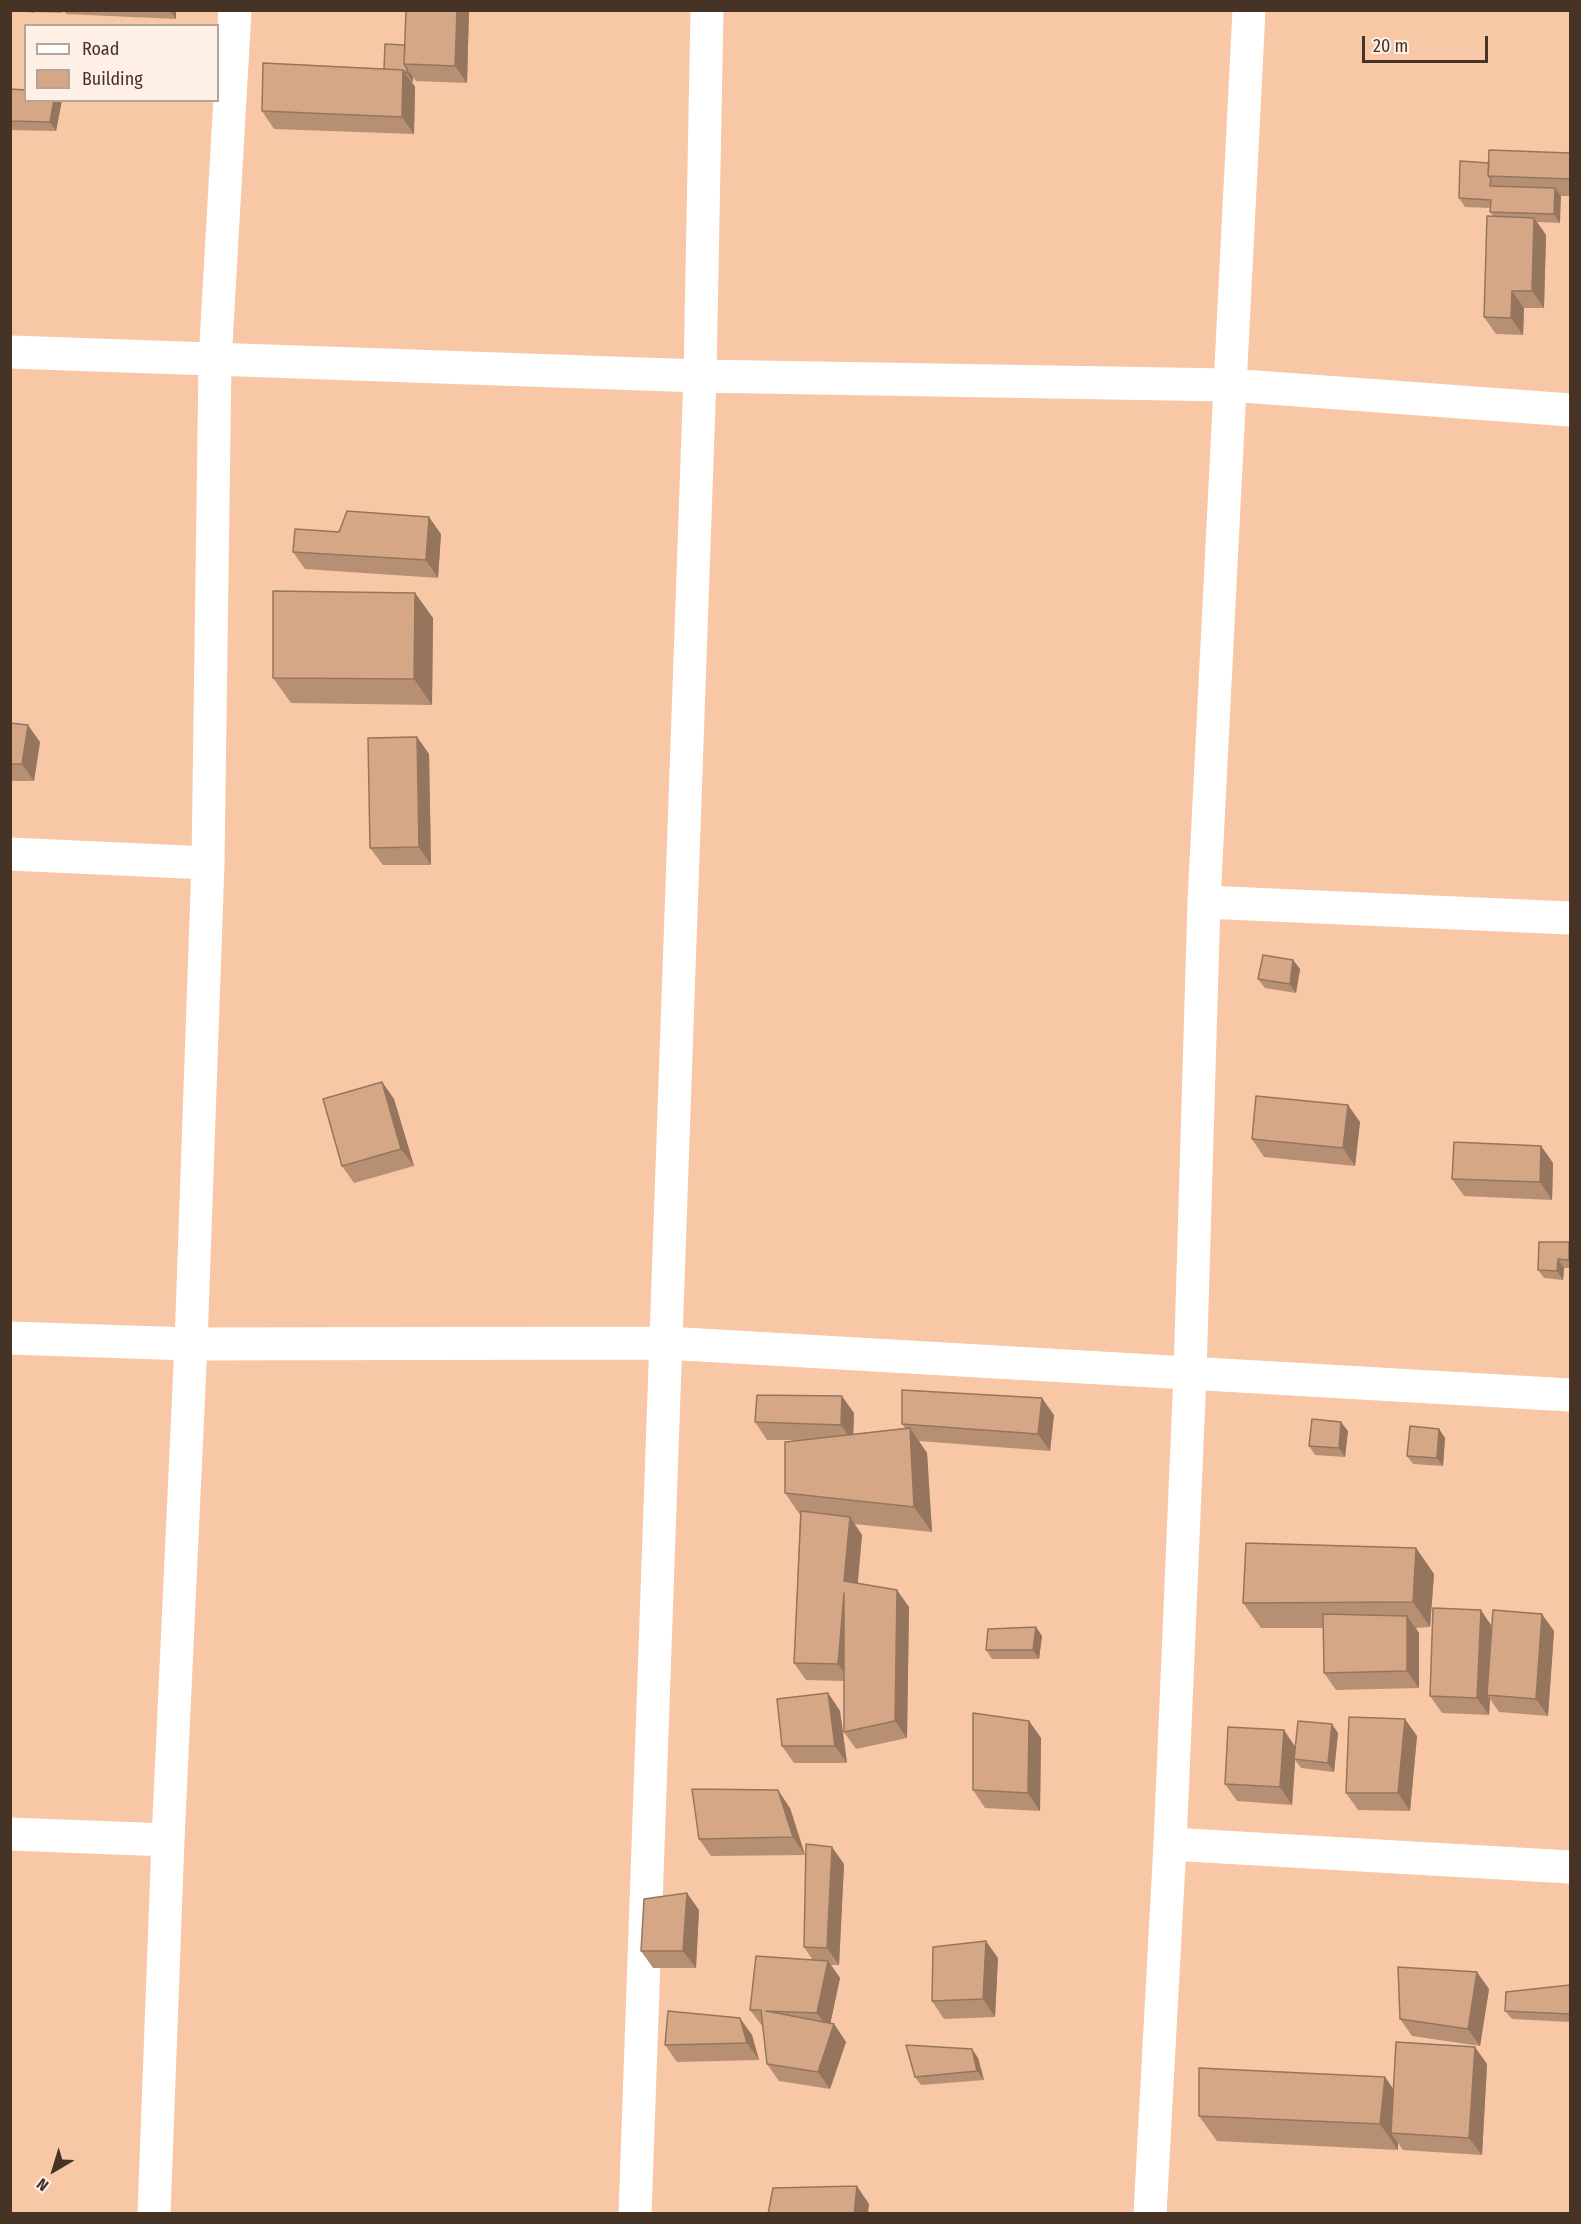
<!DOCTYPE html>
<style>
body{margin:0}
#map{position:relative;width:1581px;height:2224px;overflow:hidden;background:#f7c7a6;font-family:"Fira Sans Condensed",sans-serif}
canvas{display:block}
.frame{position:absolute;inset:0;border:12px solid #463326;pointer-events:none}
.legend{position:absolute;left:24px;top:24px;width:195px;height:78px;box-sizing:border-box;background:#fff0e6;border:2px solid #b5a499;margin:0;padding:8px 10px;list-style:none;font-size:18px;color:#463326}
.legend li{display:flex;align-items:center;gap:12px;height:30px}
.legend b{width:30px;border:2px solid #b5a499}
.north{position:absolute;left:24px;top:2140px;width:60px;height:60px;-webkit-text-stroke:4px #fff0e6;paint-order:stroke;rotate:218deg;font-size:16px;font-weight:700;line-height:24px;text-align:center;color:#463326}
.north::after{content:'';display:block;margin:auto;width:21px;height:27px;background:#463326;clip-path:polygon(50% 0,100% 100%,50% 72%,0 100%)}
.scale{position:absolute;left:1362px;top:36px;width:126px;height:27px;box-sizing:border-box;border:3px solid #463326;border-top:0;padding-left:8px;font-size:18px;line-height:21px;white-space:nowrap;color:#463326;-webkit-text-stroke:4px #fff0e6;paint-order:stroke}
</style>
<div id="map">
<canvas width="1581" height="2224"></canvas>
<div class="frame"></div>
<ul class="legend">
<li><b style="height:8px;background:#fff"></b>Road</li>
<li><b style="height:16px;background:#d5a787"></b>Building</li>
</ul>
<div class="north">N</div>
<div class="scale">20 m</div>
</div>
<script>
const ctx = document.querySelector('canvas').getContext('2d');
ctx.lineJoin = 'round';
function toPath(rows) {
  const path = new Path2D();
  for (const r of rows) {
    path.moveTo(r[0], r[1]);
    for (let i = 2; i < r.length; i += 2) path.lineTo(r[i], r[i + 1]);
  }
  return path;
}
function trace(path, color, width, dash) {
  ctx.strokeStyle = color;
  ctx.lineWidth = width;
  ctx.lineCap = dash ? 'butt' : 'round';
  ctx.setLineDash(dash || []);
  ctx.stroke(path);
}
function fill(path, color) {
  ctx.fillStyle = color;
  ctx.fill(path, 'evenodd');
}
trace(toPath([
 [10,352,700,376,1229,385,1570,410],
 [10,854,208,863],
 [1204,902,1570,918],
 [10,1338,191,1344,666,1343,1570,1395],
 [10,1834,168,1840],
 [1170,1844,1570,1867],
 [154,2214,168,1840,191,1344,208,863,215,361,235,10],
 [635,2214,700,376,707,10],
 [1150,2214,1170,1844,1190,1374,1204,902,1249,10]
]), '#fff', 33);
fill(toPath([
 [12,10,35,10,35,13],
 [36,10,62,10,62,13,36,12],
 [64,10,176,10,176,19,66,14],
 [469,10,467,83,416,81,413,77,413,82,412,82,415,87,414,134,274,129,262,111,384,69,405,45],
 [10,89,62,100,56,131,10,130],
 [1570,153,1570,196,1560,196,1560,223,1537,222,1546,235,1544,308,1524,308,1523,335,1496,334,1484,317,1493,216,1490,212,1491,208,1465,207,1459,198,1489,163],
 [339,532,441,534,438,578,305,569,293,552],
 [415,593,433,618,432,705,291,703,273,678],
 [10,723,40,742,34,781,10,781],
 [417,737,429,754,431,865,383,865,370,848],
 [1293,960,1300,969,1296,993,1265,988,1258,979],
 [382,1082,394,1099,414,1166,354,1183,342,1166],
 [1360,1122,1355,1166,1264,1157,1252,1139],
 [1541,1146,1553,1163,1552,1200,1464,1196,1452,1179],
 [1569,1242,1570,1244,1570,1268,1564,1268,1563,1280,1544,1278,1538,1270],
 [854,1413,853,1434,905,1428,902,1424,1054,1415,1050,1451,919,1441,927,1453,932,1532,854,1524,862,1535,858,1583,909,1607,907,1738,856,1749,844,1732,844,1681,806,1680,794,1663,800,1515,785,1493,796,1440,767,1440,755,1422],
 [1439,1429,1445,1438,1443,1466,1413,1464,1407,1456],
 [1348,1431,1345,1457,1315,1455,1309,1446],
 [1416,1548,1434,1574,1430,1627,1416,1628,1419,1633,1419,1688,1336,1690,1324,1673,1323,1628,1261,1628,1243,1603],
 [1036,1627,1042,1636,1039,1659,992,1659,986,1650],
 [1492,1627,1554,1631,1548,1716,1499,1712,1490,1699,1489,1715,1442,1713,1430,1696],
 [828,1693,840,1711,847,1763,794,1763,782,1746],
 [1029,1721,1041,1738,1040,1811,985,1808,973,1790],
 [1284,1730,1295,1747,1338,1733,1334,1772,1301,1768,1295,1760,1292,1805,1237,1801,1225,1784],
 [1417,1736,1410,1811,1358,1810,1346,1793],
 [790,1808,805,1855,711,1856,699,1839],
 [844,1864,839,1965,831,1965,840,1978,830,2024,834,2024,846,2042,830,2089,779,2081,767,2064,763,2027,750,2010,812,1959,804,1947],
 [699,1910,696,1968,653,1968,641,1951],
 [998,1958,995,2017,944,2019,932,2001],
 [1570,1985,1570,2022,1512,2019,1505,2011],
 [1489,1989,1480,2046,1412,2036,1400,2019],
 [752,2035,759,2060,677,2062,665,2045],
 [972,2049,978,2058,984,2080,921,2085,915,2077],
 [1487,2064,1482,2155,1403,2150,1398,2143,1398,2150,1217,2141,1199,2116,1385,2077,1394,2090]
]), '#b79074');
fill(toPath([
 [170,10,176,10,176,19],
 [457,10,469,10,467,83,455,66],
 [407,69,413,77,413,82,407,73],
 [403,70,415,87,414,134,402,117],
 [54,100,62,100,56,131,50,122],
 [1555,188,1561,196,1560,223,1554,214],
 [1534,218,1546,235,1544,308,1532,291],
 [1512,291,1524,308,1523,335,1511,318],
 [429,517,441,534,438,578,426,560],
 [415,593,433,618,432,705,414,679],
 [28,725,40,742,34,781,22,764],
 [417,737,429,754,431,865,419,847],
 [1293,960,1300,969,1296,993,1290,984],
 [382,1082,394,1099,414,1166,401,1149],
 [1348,1105,1360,1122,1355,1166,1343,1148],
 [1541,1146,1553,1163,1552,1200,1540,1182],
 [1569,1242,1570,1244,1570,1262,1569,1260],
 [1558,1259,1564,1268,1563,1280,1557,1271],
 [842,1396,854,1413,853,1442,841,1425],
 [1042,1398,1054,1415,1050,1451,1038,1434],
 [1341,1422,1348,1431,1345,1457,1339,1448],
 [910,1428,927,1453,932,1532,914,1507],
 [1439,1429,1445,1438,1443,1466,1437,1458],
 [850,1517,862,1535,856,1598,844,1581],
 [1416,1548,1434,1574,1430,1627,1413,1602],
 [897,1590,909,1607,907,1738,895,1721],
 [844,1593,850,1681,838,1664],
 [1481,1610,1493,1628,1487,1695,1490,1699,1489,1715,1477,1698],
 [1542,1614,1554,1631,1548,1716,1536,1699],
 [1407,1616,1419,1633,1419,1688,1407,1671],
 [1036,1627,1042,1636,1039,1659,1033,1650],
 [828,1693,840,1711,847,1763,835,1746],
 [1405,1719,1417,1736,1410,1811,1398,1793],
 [1029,1721,1041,1738,1040,1811,1028,1793],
 [1332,1724,1338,1733,1334,1772,1328,1763],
 [1284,1730,1296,1748,1292,1805,1280,1787],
 [778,1790,790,1808,805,1855,793,1837],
 [832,1847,844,1864,839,1965,827,1948],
 [687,1893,699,1910,696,1968,683,1951],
 [986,1941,998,1958,995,2017,983,1999],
 [828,1961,840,1978,829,2030,817,2013],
 [1477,1972,1489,1989,1480,2046,1468,2029],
 [740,2018,752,2035,759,2060,747,2043],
 [834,2024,846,2042,830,2089,818,2072],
 [1475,2047,1487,2064,1482,2155,1469,2138],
 [972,2049,978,2058,984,2080,977,2071],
 [1385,2077,1402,2102,1391,2133,1398,2143,1398,2150,1380,2124],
 [857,2186,869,2204,868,2214,854,2214]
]), '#95755e');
const building = toPath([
 [406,10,457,10,455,66,404,64,406,10],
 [385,44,405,45,404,64,407,69,407,73,406,73,403,70,384,69,385,44],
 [263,63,403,70,402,117,262,111,263,63],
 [10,89,26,90,26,100,54,100,50,122,10,121,10,89],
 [1489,150,1570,153,1570,179,1488,176,1489,150],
 [1460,161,1489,163,1488,176,1491,179,1490,186,1555,188,1554,214,1490,212,1491,200,1459,198,1460,161],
 [1487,216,1534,218,1532,291,1512,291,1511,318,1484,317,1487,216],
 [347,511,429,517,426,560,293,552,295,529,339,532,347,511],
 [273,591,415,593,414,679,273,678,273,591],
 [10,723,28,725,22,764,10,764,10,723],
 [417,737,419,847,370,848,368,738,417,737],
 [1263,955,1293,960,1290,984,1258,979,1263,955],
 [382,1082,401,1149,342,1166,323,1099,382,1082],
 [1256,1096,1348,1105,1343,1148,1252,1139,1256,1096],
 [1454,1142,1541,1146,1540,1182,1452,1179,1454,1142],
 [1539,1242,1569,1242,1569,1260,1558,1259,1557,1271,1538,1270,1539,1242],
 [902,1390,1042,1398,1038,1434,902,1424,902,1390],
 [757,1395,842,1396,841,1425,755,1422,757,1395],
 [1312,1419,1341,1422,1339,1448,1309,1446,1312,1419],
 [1410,1426,1439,1429,1437,1458,1407,1456,1410,1426],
 [910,1428,914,1507,785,1493,785,1442,910,1428],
 [801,1511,850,1517,844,1581,897,1590,895,1721,844,1732,844,1593,838,1664,794,1663,801,1511],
 [1246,1543,1416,1548,1413,1602,1243,1603,1246,1543],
 [1433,1608,1481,1610,1477,1698,1430,1696,1433,1608],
 [1493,1610,1542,1614,1536,1699,1487,1695,1493,1610],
 [1323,1614,1407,1616,1407,1671,1324,1673,1323,1614],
 [1036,1627,1033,1650,986,1650,988,1629,1036,1627],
 [828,1693,835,1746,782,1746,777,1699,828,1693],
 [973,1713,1029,1721,1028,1793,973,1790,973,1713],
 [1349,1717,1405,1719,1398,1793,1346,1793,1349,1717],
 [1298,1721,1332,1724,1328,1763,1294,1759,1298,1721],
 [1228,1727,1284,1730,1280,1787,1225,1784,1228,1727],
 [692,1789,778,1790,793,1837,699,1839,692,1789],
 [806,1844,832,1847,827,1948,804,1947,806,1844],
 [687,1893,683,1951,641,1951,644,1899,687,1893],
 [986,1941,983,1999,932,2001,933,1947,986,1941],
 [756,1956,828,1961,817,2013,766,2011,834,2024,818,2072,767,2064,761,2010,750,2010,756,1956],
 [1398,1967,1477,1972,1468,2029,1400,2019,1398,1967],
 [1570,1985,1570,2014,1505,2011,1506,1992,1570,1985],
 [668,2011,740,2018,747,2043,665,2045,668,2011],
 [1396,2042,1475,2047,1469,2138,1391,2133,1396,2042],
 [906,2045,972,2049,977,2071,915,2077,906,2045],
 [1199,2068,1385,2077,1380,2124,1199,2116,1199,2068],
 [857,2186,854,2214,768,2214,773,2188,857,2186]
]);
fill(building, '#d5a787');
trace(building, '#95755e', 1.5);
</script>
